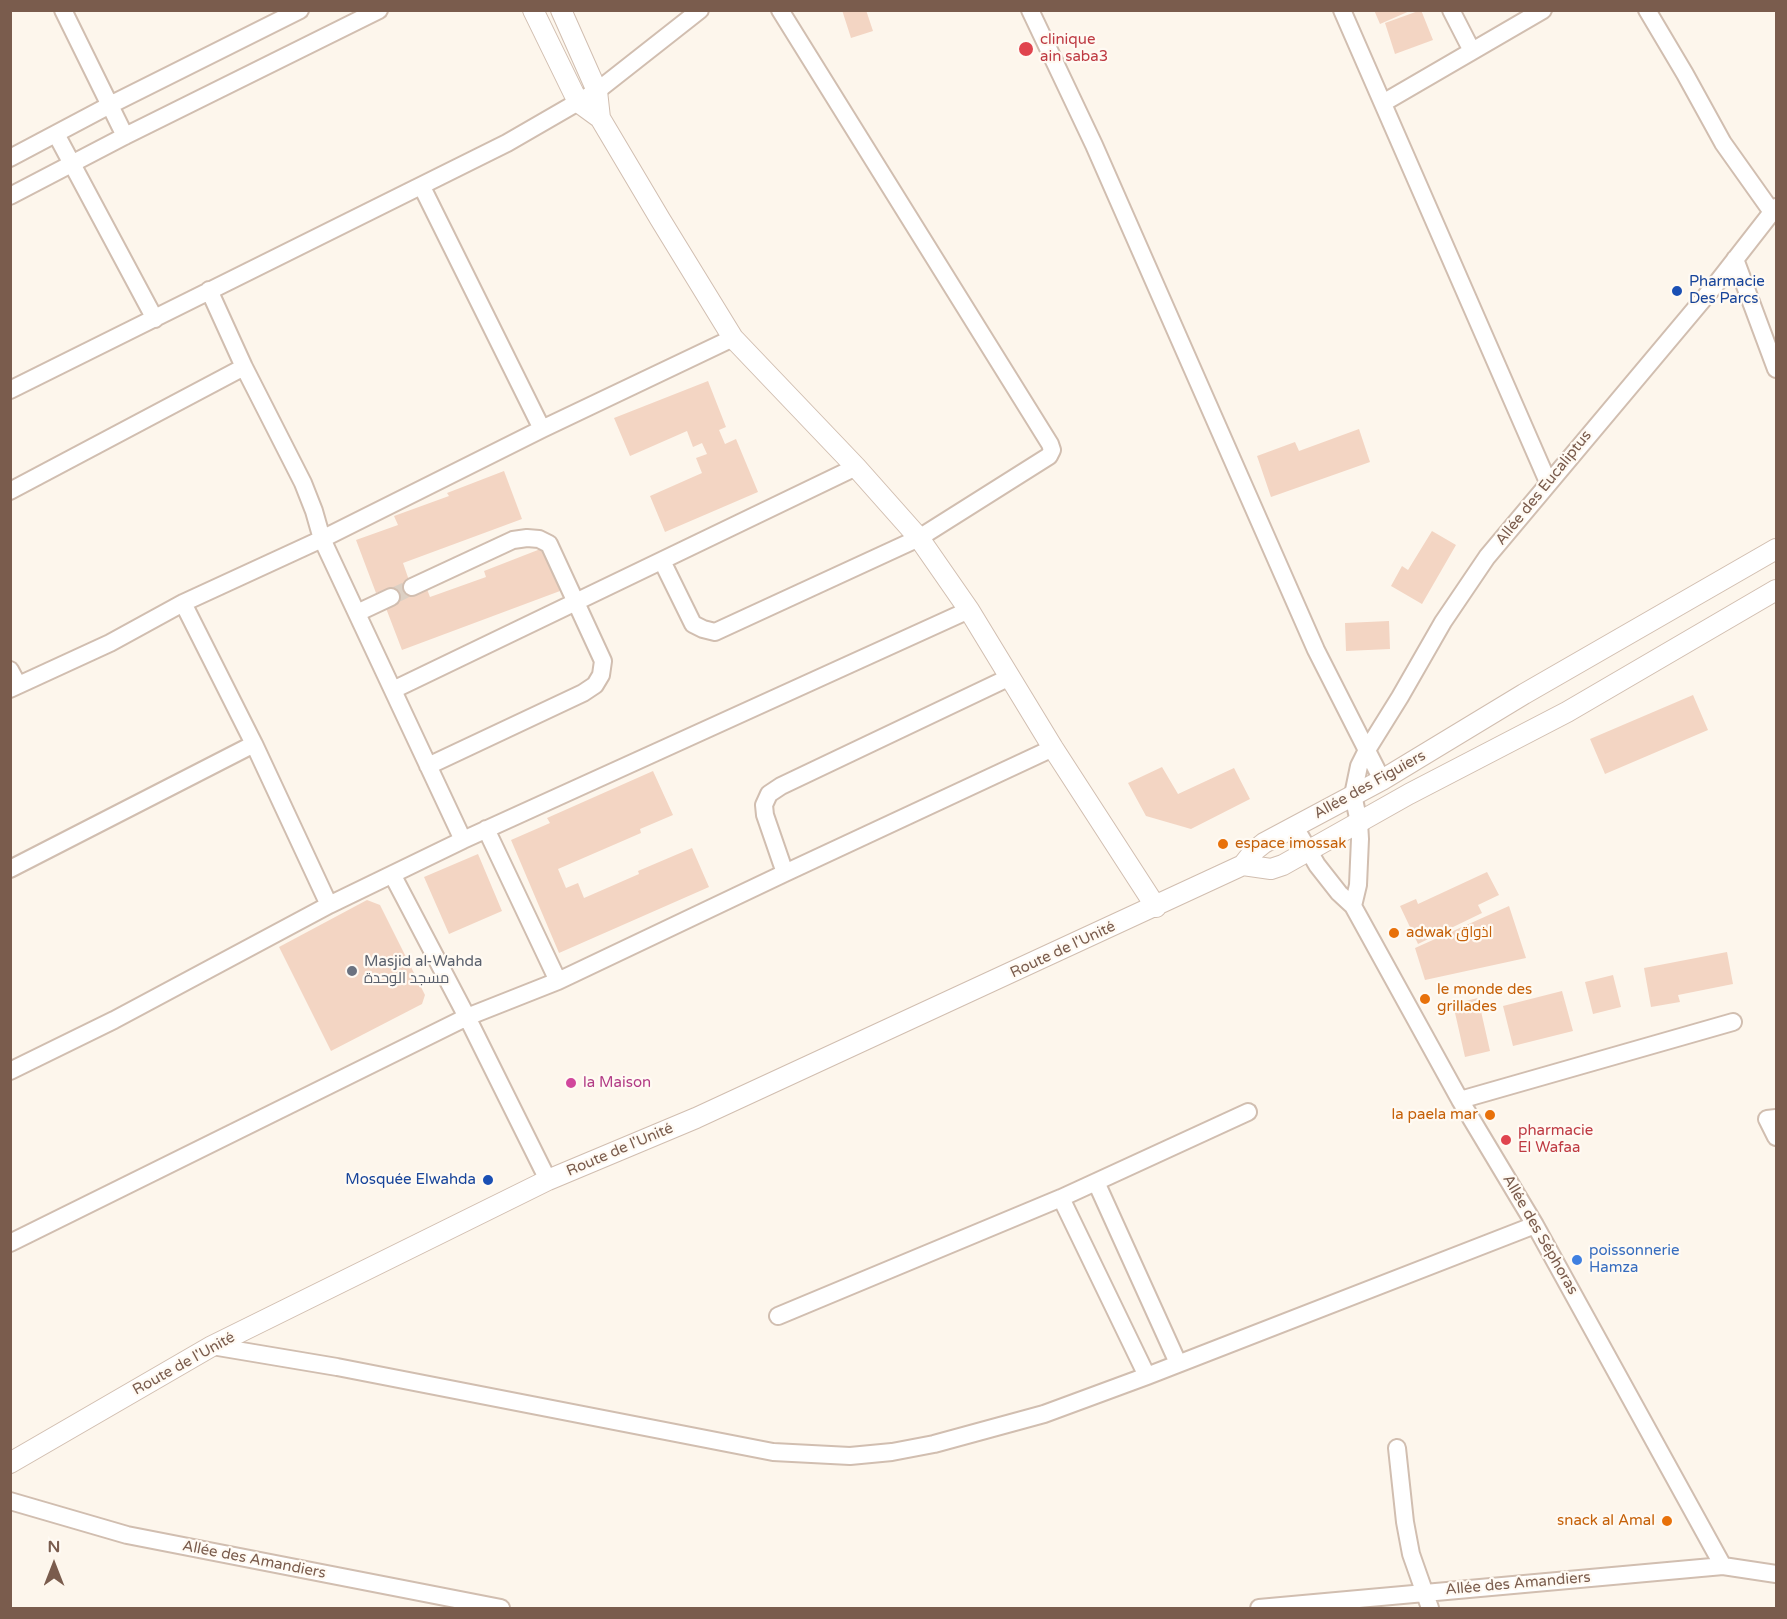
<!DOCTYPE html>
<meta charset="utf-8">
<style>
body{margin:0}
#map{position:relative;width:1787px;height:1619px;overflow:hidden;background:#fdf6ec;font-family:"Varela Round",sans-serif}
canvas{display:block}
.frame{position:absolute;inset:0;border:12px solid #7a5c4d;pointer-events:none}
.north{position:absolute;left:24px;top:1535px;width:60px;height:60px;-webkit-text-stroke:4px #fffaf3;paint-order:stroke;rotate:0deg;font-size:16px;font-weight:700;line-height:24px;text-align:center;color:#7a5c4d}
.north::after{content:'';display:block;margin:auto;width:21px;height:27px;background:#7a5c4d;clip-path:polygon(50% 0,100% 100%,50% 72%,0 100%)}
</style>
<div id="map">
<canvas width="1787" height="1619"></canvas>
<div class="frame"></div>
<div class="north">N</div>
</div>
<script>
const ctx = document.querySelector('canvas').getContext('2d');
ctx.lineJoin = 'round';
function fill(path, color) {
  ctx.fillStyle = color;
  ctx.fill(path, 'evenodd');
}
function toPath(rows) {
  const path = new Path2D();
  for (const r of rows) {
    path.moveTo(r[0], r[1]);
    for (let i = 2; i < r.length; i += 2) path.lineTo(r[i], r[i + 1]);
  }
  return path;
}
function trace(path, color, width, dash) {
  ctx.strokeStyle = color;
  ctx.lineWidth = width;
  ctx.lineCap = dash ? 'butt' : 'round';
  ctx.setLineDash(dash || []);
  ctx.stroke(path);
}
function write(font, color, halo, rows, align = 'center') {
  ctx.font = font + ' "Varela Round",Cairo,sans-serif';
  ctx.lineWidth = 4.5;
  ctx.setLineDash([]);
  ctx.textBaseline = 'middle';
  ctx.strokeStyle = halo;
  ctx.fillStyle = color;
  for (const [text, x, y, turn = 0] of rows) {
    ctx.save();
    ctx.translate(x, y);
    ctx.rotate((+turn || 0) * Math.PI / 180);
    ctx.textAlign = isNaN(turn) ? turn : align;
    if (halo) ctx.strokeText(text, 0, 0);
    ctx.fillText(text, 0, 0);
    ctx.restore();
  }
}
fill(toPath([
 [842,10,866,10,873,31,851,38],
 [1374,10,1412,10,1380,24],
 [1421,10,1433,40,1395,54,1385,23],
 [708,381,726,427,719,430,725,444,736,439,758,492,665,532,650,496,702,473,696,458,707,454,702,443,693,447,687,431,630,456,614,418],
 [1359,429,1370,462,1271,497,1257,456,1295,442,1299,451],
 [504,471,522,519,403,563,412,589,425,584,430,597,486,577,484,571,543,548,560,591,402,650,384,603,392,600,387,589,376,593,356,540,398,525,394,516,449,496,447,493],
 [1432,531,1456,545,1422,604,1391,586,1402,566,1408,570],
 [1389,621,1390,649,1346,651,1345,623],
 [1693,695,1708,730,1605,774,1590,739],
 [1162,767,1178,794,1234,768,1250,799,1191,829,1146,816,1128,783],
 [653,771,673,815,640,829,641,833,558,869,566,888,578,883,584,898,639,874,638,871,692,848,709,887,559,953,511,840,550,823,547,818],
 [478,854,502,911,449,934,424,877],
 [1487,872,1499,895,1478,905,1482,913,1418,944,1400,906,1416,899,1418,904],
 [367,900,380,905,425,995,422,1004,331,1051,279,947],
 [1509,906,1526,958,1425,980,1415,948],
 [1727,952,1733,984,1678,995,1680,1002,1651,1007,1644,968],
 [1613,975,1621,1007,1593,1014,1585,982],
 [1562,991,1573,1031,1513,1046,1503,1006],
 [1478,998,1490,1051,1465,1057,1453,1004]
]), '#f3d5c3');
trace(toPath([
 [391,597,412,587]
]), '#dcd0c4', 16, [16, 8]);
const minor = toPath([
 [63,10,125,136],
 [1030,10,1094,145,1316,650,1382,780],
 [1342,10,1548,482],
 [1451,10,1472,51],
 [1647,10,1685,74,1723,143,1772,212],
 [1383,103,1543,10],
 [56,134,155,319],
 [10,158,110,105,300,10],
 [422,187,542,429],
 [10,196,125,136,379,10],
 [1735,259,1776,369],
 [209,290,244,367,303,483,314,511,322,539,463,840],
 [10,390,507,143,597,91,700,10],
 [10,491,244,367],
 [662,561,693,624,703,629,715,632,919,538,1049,456,1052,450,1050,444,780,10],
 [412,587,513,540,527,538,539,539,549,544,603,661,601,675,595,685,583,693,428,766],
 [183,603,254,744,329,905],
 [357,613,391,597],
 [10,670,18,685],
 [10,689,110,643,183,603,322,539,542,429,733,338],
 [393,690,856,467],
 [1295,827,1317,865,1339,893,1353,906,1460,1100,1535,1225,1723,1566],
 [486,829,558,981],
 [10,869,254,744],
 [785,873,765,815,764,805,769,794,781,786,1010,677],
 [393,876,467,1017,548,1180],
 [1353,906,1358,885,1360,839,1359,822,1353,795,1359,766,1367,750,1400,697,1443,622,1487,557,1716,284,1776,207],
 [10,1071,114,1020,329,905,463,840,969,610],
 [1460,1100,1733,1022],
 [1776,1118,1767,1119,1776,1137],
 [1096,1182,1178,1363],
 [1061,1198,1147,1376],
 [10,1243,467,1017,558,981,785,873,1053,748],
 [778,1316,1061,1198,1248,1112],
 [212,1346,337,1367,773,1452,850,1456,892,1452,934,1444,1044,1414,1147,1376,1535,1225],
 [1397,1448,1405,1522,1411,1554,1430,1608],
 [10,1501,127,1535,501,1608],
 [1259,1608,1723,1566,1776,1574]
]);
const tertiary = toPath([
 [533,10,578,102,600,118,660,219,733,338,856,467,919,538,969,610,1053,748,1156,907],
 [561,10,597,91,600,118],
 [1243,865,1271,869,1283,865,1409,794,1567,712,1776,590],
 [10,1463,212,1346,548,1180,696,1118,1243,865,1254,851,1264,843,1382,780,1524,694,1776,549]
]);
trace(minor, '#d1beb0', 20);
trace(tertiary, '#d1beb0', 22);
trace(minor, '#fff', 16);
trace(tertiary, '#fff', 20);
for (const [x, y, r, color] of [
 [1026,49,8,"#e0444e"],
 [1677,291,6,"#1a4fb4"],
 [1223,844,6,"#e8710a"],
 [1394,933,6,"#e8710a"],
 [352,971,6,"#6b7280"],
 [1425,999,6,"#e8710a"],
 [571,1083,6,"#d1479c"],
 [1490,1115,6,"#e8710a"],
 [1506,1140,6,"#e0444e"],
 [488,1180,6,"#1a4fb4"],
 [1577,1260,6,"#3f7fe0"],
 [1667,1521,6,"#e8710a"]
]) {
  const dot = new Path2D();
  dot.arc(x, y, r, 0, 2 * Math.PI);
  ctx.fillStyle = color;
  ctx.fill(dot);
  trace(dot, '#fffaf3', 2);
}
write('15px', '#be3a42', '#fffaf3', [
 ["clinique",1040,40],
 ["ain saba3",1040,57],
 ["pharmacie",1518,1131],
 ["El Wafaa",1518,1148]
], 'left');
write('15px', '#164399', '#fffaf3', [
 ["Pharmacie",1689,282],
 ["Des Parcs",1689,299],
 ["Mosquée Elwahda",476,1180,"right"]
], 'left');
write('15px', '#7a5c4d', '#fffaf3', [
 ["Allée des Eucaliptus",1544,488,-51],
 ["Allée des Figuiers",1370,785,-29],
 ["Route de l'Unité",1063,950,-25],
 ["Route de l'Unité",620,1150,-23],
 ["Allée des Séphoras",1540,1235,60],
 ["Route de l'Unité",184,1364,-29],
 ["Allée des Amandiers",254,1560,11],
 ["Allée des Amandiers",1518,1584,-5]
]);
write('15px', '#c56008', '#fffaf3', [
 ["espace imossak",1235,844],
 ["adwak اذواق",1406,933],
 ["le monde des",1437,990],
 ["grillades",1437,1007],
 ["la paela mar",1478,1115,"right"],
 ["snack al Amal",1655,1521,"right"]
], 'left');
write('15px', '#5b616d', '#fffaf3', [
 ["Masjid al-Wahda",364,962],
 ["مسجد الوحدة",364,979]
], 'left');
write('15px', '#b23c85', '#fffaf3', [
 ["la Maison",583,1083]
], 'left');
write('15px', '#366cbe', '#fffaf3', [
 ["poissonnerie",1589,1251],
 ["Hamza",1589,1268]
], 'left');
</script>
